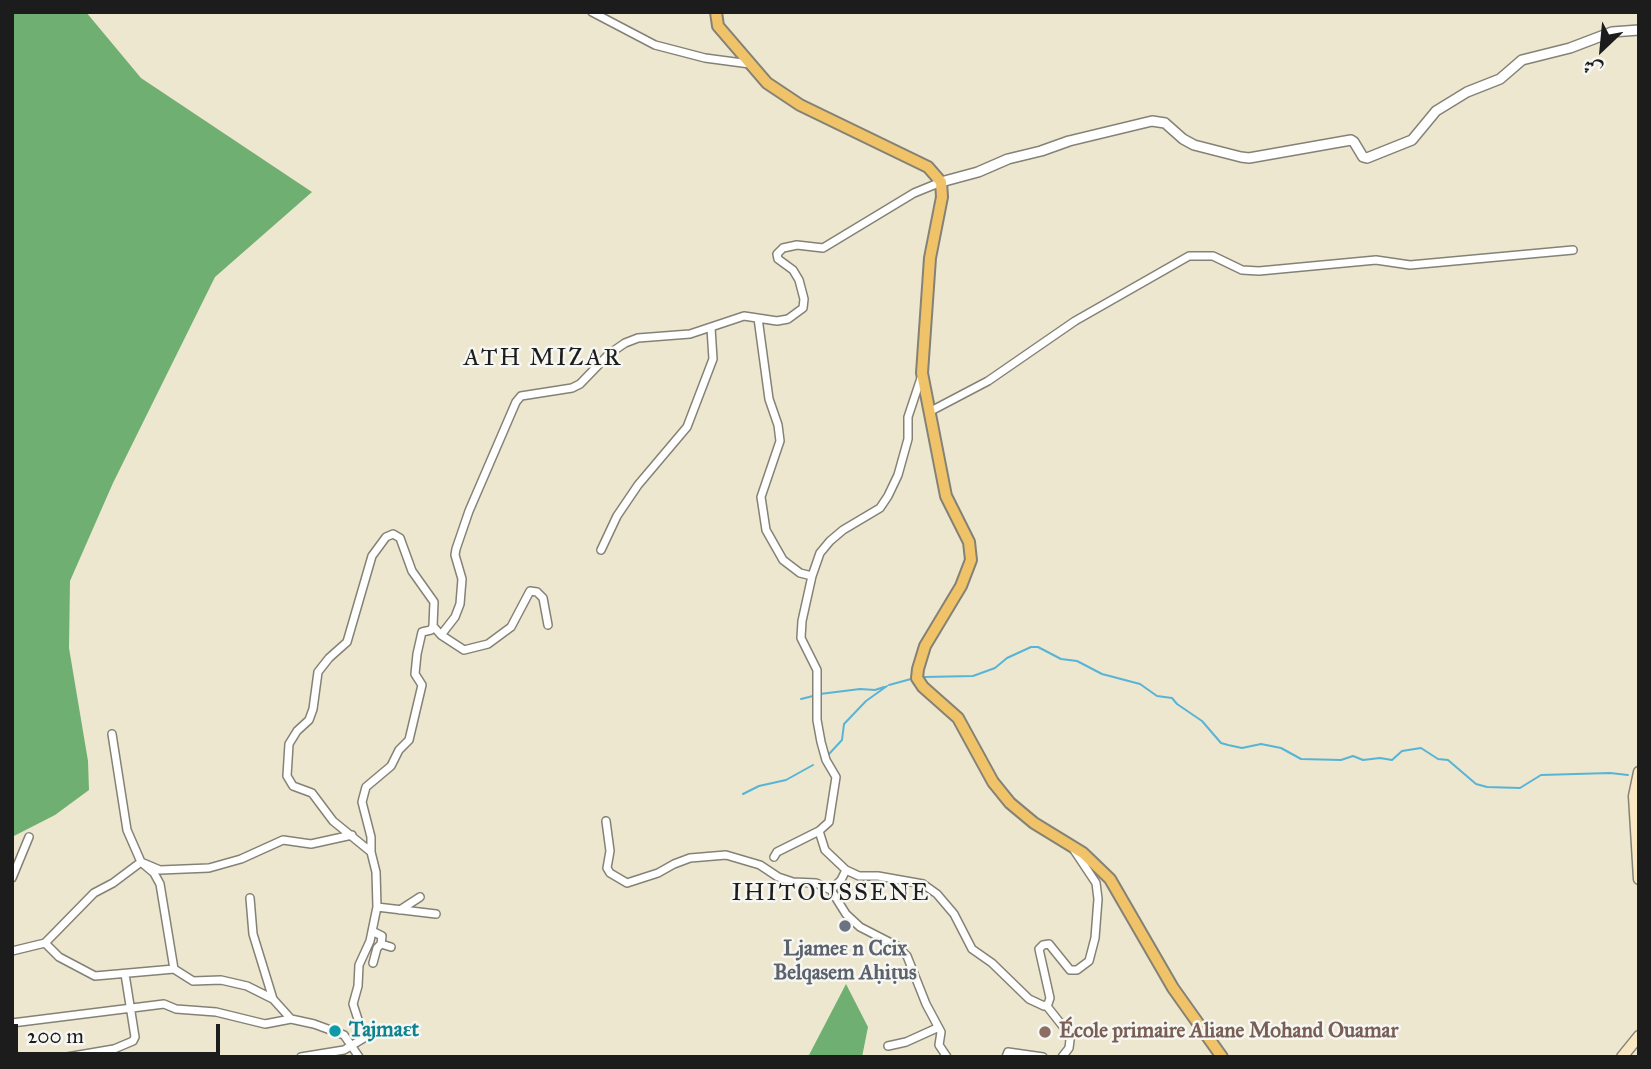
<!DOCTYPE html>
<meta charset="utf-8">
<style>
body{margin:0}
#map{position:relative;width:1651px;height:1069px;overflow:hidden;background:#ede7cf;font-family:"IM FELL Great Primer",Amiri,serif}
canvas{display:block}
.frame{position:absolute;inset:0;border:14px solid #1c1c1c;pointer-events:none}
.north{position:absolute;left:1567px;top:14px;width:70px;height:70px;-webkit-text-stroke:5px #f6f6f2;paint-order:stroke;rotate:206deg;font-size:19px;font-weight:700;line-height:28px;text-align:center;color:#1c1c1c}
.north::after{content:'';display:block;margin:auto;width:24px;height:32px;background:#1c1c1c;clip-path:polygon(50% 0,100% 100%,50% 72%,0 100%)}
.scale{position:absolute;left:14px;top:1024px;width:206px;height:32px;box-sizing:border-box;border:4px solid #1c1c1c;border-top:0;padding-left:9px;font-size:21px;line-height:24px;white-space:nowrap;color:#1c1c1c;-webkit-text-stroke:5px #f6f6f2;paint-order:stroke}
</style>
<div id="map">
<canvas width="1651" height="1069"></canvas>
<div class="frame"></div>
<div class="north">ش</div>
<div class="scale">200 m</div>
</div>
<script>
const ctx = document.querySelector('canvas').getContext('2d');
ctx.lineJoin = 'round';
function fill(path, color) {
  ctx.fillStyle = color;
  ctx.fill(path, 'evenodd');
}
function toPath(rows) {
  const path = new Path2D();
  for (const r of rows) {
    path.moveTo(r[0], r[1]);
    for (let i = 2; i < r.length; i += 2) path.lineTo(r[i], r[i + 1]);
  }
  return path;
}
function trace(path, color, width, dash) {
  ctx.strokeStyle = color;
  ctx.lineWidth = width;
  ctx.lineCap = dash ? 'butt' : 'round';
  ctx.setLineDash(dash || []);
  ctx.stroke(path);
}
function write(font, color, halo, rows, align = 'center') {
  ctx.font = font + ' "IM FELL Great Primer",serif';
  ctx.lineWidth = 5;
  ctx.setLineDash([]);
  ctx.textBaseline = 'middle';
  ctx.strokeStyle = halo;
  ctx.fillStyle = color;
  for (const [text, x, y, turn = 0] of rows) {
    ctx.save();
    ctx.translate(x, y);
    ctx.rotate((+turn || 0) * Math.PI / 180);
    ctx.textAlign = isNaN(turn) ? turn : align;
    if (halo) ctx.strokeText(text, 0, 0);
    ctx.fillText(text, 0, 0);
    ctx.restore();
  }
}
fill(toPath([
 [12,12,86,12,141,78,312,192,215,277,113,483,70,581,69,648,88,761,89,790,55,815,12,837],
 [846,984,868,1027,862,1057,808,1057]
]), '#6fb072');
trace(toPath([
 [924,677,973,676,995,668,1007,658,1031,647,1038,647,1061,659,1077,661,1102,674,1140,684,1157,696,1172,698,1177,704,1202,721,1221,743,1228,745,1242,748,1261,744,1281,748,1301,759,1341,760,1353,756,1363,760,1380,758,1392,760,1402,751,1421,748,1438,759,1448,760,1476,784,1487,787,1520,788,1541,775,1610,773,1628,775],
 [889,685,911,679],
 [820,694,860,689,875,690,884,687],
 [801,699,813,696],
 [829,754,842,740,844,724,866,701,887,686],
 [743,794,759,786,786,780,813,765]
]), '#58b4d6', 2);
const minor = toPath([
 [592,12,655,45,705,58,750,64],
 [758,318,769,399,778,425,780,441,761,497,766,530,783,560,800,573,812,576,820,553,830,541,843,530,880,508,888,496,898,475,908,439,908,417,921,378],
 [929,412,988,381,1075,321,1189,256,1213,256,1242,270,1259,271,1376,260,1410,265,1573,250],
 [601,550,617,516,638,485,687,427,713,359,711,328],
 [812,576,802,621,801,638,817,670,817,720,821,742,826,760,836,777,829,822,819,831,825,850,846,870],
 [441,635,455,617,460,604,462,579,455,555,456,549,469,511,516,402,521,396,572,388,580,384,609,354,625,343,638,338,690,334,744,316,777,321,788,319,803,308,804,299,799,280,793,270,778,259,777,254,783,248,797,245,823,248,914,193,941,182],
 [112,734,127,830,141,862,154,873,160,884,174,969],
 [606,821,610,851,607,868,610,873,627,883,658,873,674,864,690,858,726,855,760,865,778,877,793,882,816,883,831,890,841,880,846,870,859,876,878,876,923,884,937,894,954,914,972,949,992,963,1029,999,1044,1006,1048,1004,1050,998,1039,949,1043,945,1049,944,1070,970,1077,970,1089,961,1095,938,1098,899,1096,883,1074,850],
 [371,852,371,837,362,802,366,787,391,766,399,750,409,740,422,685,415,674,417,654,422,632,431,630,433,626],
 [774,857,777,852,819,831],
 [12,878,29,837],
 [831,890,846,914,860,927,897,946,907,956,926,1004,941,1032,939,1045,947,1057],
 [250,898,253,934,273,999],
 [377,907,436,914],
 [400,910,420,897],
 [372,931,382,936,381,944,391,947],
 [45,943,59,957,95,976,174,969,193,981,221,980,247,986,273,999,291,1019,314,1024,344,1035,359,1057],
 [12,951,45,943,94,893,113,883,141,862,160,870,209,868,241,859,283,840,311,844,352,835],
 [373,963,377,948,381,944],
 [1046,1005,1065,1029,1070,1040,1069,1048,1062,1057],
 [12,1023,164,1004,176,1009,216,1012,265,1024,291,1019],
 [888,1046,906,1042,937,1028],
 [67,1057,114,1049,133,1041,135,1037,125,974],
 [301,1057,344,1050,364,1038,353,1004,358,986,359,965,370,941,377,907,376,872,371,852,333,821,312,793,293,786,287,776,289,744,297,731,309,720,313,709,318,672,329,658,347,642,372,556,386,537,393,534,400,538,412,571,434,602,433,626,441,635,464,650,488,644,511,627,530,591,537,592,543,598,548,625],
 [1006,1057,1008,1052,1043,1057]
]);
const tertiary = toPath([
 [941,182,978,172,1008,159,1041,151,1069,141,1152,121,1165,123,1183,139,1194,145,1241,157,1249,158,1351,140,1354,142,1363,157,1367,158,1412,140,1436,111,1467,92,1500,79,1522,60,1570,48,1612,32,1639,30]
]);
const secondary = toPath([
 [1639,772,1634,796,1639,879],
 [1622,1057,1639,1036]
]);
const primary = toPath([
 [716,12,718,26,767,83,800,105,928,167,941,182,942,197,930,258,922,373,946,496,969,542,971,560,961,586,925,646,918,669,917,678,923,687,958,718,993,782,1010,803,1034,823,1083,853,1110,879,1173,988,1222,1057]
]);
trace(minor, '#848276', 10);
trace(tertiary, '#848276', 12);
trace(secondary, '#848276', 13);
trace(primary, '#848276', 14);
trace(minor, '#fff', 7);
trace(tertiary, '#fff', 9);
trace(secondary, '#f9e7c3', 10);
trace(primary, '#f1c369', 10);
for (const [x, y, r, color] of [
 [845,926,7,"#6b7280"],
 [335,1031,7,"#0f9aa8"],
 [1045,1032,7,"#8d6e63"]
]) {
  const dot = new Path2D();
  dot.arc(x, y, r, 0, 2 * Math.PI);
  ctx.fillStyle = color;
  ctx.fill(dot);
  trace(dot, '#f6f6f2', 2.5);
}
write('bold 21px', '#5b616d', '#f6f6f2', [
 ["Ljameɛ n Ccix",845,950],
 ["Belqasem Aḥiṭus",845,974]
]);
write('bold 21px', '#0d838f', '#f6f6f2', [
 ["Tajmaɛt",349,1031]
], 'left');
write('bold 21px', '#785e54', '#f6f6f2', [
 ["École primaire Aliane Mohand Ouamar",1059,1032]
], 'left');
ctx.letterSpacing = '2px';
write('24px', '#1c1c1c', '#f6f6f2', [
 ["ATH MIZAR",543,359],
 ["IHITOUSSENE",831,894]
]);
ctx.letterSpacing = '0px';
</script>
